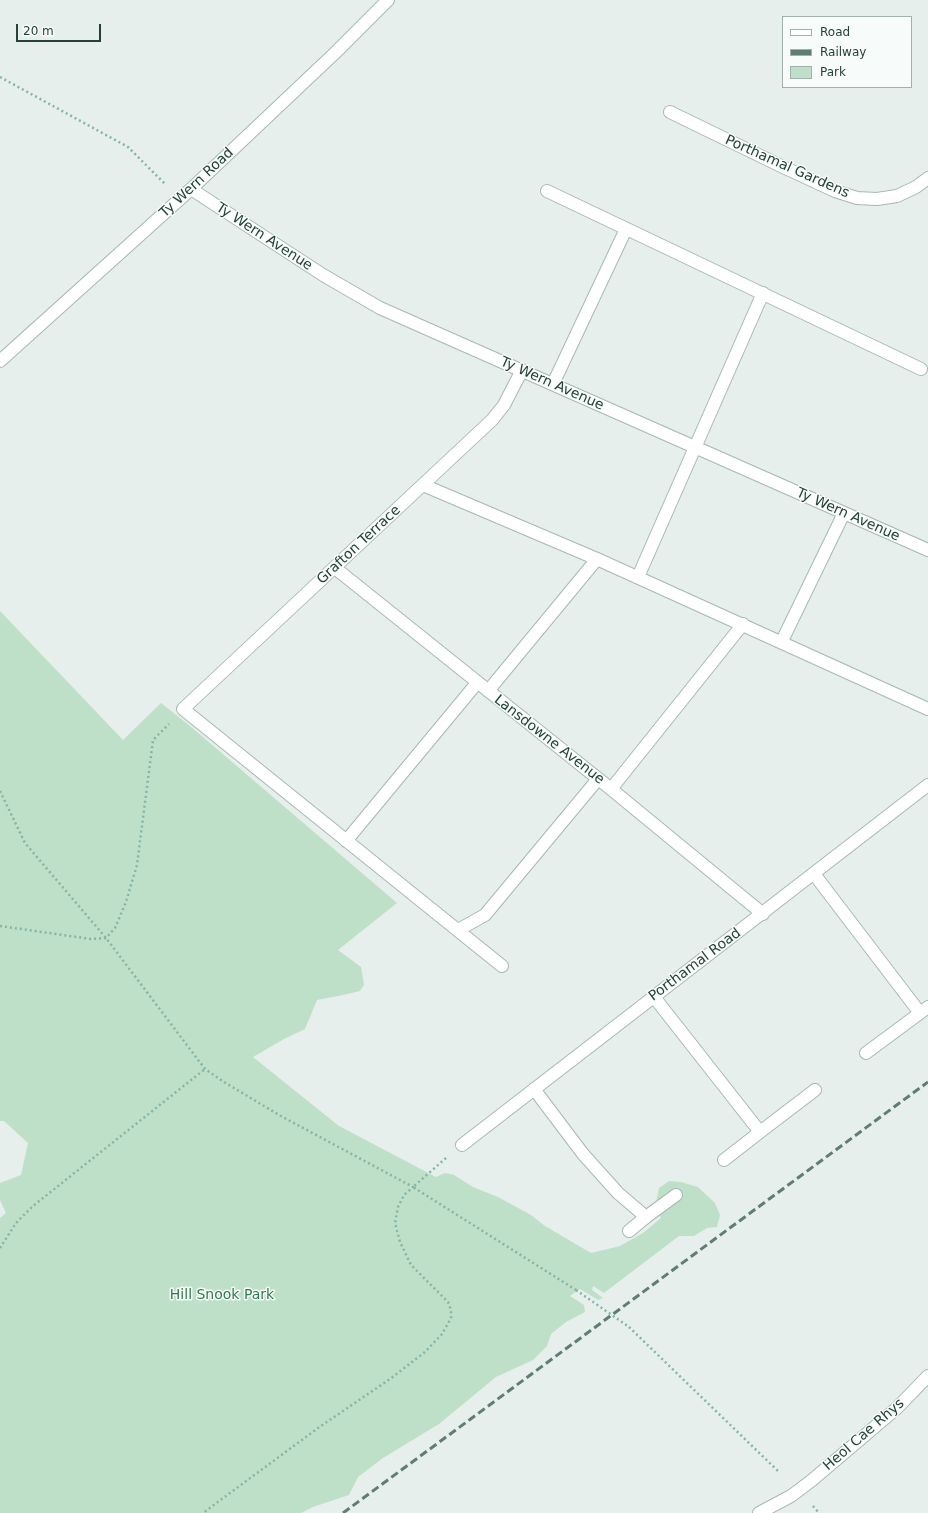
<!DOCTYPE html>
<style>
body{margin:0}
#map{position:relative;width:928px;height:1513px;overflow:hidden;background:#e6efeb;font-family:"DejaVu Sans",sans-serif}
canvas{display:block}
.legend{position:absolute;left:782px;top:16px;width:130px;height:72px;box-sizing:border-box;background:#f7fbf9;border:1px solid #a3b1ad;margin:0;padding:5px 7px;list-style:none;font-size:12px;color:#24423a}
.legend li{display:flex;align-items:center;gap:8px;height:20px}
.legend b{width:20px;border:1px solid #a3b1ad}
.scale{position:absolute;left:16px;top:24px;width:85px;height:18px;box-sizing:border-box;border:2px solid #24423a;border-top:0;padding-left:5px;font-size:12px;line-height:14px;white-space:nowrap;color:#24423a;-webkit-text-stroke:3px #f7fbf9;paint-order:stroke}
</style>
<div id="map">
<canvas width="928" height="1513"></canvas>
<ul class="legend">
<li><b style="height:5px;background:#fff"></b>Road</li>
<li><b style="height:5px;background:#5f7d75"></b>Railway</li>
<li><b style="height:11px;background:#bfe0c8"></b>Park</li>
</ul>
<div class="scale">20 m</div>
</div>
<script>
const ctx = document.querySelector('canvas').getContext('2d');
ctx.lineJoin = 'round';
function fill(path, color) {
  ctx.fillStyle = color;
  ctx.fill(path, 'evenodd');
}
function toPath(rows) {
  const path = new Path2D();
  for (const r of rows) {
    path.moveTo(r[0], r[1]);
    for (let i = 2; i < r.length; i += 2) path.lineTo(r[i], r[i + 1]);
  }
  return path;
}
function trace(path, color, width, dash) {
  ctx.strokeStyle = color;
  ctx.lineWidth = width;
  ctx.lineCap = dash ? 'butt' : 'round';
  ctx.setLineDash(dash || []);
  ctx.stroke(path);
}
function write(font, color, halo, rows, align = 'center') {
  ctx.font = font + ' "DejaVu Sans",sans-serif';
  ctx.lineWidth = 3;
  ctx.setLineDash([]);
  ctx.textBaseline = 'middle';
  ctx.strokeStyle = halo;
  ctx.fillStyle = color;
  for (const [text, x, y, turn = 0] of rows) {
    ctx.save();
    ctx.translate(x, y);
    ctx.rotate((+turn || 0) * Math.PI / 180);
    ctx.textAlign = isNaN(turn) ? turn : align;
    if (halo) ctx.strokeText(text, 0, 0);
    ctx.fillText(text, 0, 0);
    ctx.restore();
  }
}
fill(toPath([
 [0,611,123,740,161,703,190,726,397,903,338,950,361,967,364,985,360,991,343,995,317,1000,305,1029,284,1039,253,1057,339,1126,436,1177,445,1173,454,1175,473,1187,498,1197,531,1215,545,1226,591,1253,620,1246,643,1233,661,1218,655,1208,659,1188,669,1181,681,1182,698,1187,715,1203,720,1215,717,1227,707,1228,694,1236,679,1236,604,1293,593,1286,592,1290,603,1298,598,1300,580,1289,570,1296,584,1305,585,1312,566,1322,551,1334,547,1346,533,1360,496,1377,439,1424,383,1458,358,1477,349,1495,313,1507,301,1513,0,1513,0,1218,6,1213,0,1200,0,1183,21,1175,28,1143,4,1121,0,1121]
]), '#bfe0c8');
const minor = toPath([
 [670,112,781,166,835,191,857,198,877,199,897,196,916,187,928,178],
 [191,189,323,275,380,308,928,550],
 [547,191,921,369],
 [0,361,191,189,336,52,388,0],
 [553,384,626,229],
 [423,485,597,559,928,709],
 [335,568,611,789,763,914],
 [638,577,763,293],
 [782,641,844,513],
 [488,691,597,559],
 [611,789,743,624],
 [346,841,477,683],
 [814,874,920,1013,928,1007],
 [458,930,485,915,598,779],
 [502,966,183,709,492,420,504,405,522,370],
 [654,997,760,1132,815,1090],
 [866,1053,920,1013],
 [534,1089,583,1154,618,1193,646,1217,676,1195],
 [462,1145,928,785],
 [724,1160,760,1132],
 [629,1231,646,1217],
 [759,1513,791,1496,811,1481,897,1408,928,1376]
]);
trace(minor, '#a8b8b2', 14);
trace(toPath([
 [0,77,128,147,165,184],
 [0,791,25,843,106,938,205,1069,224,1082,279,1115,413,1187,404,1195,398,1207,395,1223,400,1242,411,1265,448,1302,451,1310,451,1318,442,1334,425,1352,390,1379,318,1428,203,1513],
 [0,926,91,939,106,938,115,928,126,902,137,865,153,740,169,724],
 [446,1158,413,1187,576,1290],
 [0,1248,16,1223,33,1206,205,1069],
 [629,1327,779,1472],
 [813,1506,819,1513]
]), '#86b3a5', 2.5, [2, 3]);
trace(minor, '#fff', 12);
trace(toPath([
 [343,1513,928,1082]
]), '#5f7d75', 3, [8, 4]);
trace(toPath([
 [576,1290,629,1327]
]), '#86b3a5', 2.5, [2, 3]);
write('14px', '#24423a', '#f7fbf9', [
 ["Porthamal Gardens",787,167,24],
 ["Ty Wern Road",197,183,-43],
 ["Ty Wern Avenue",264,237,33],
 ["Ty Wern Avenue",552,384,24],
 ["Ty Wern Avenue",848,515,24],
 ["Grafton Terrace",359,545,-43],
 ["Lansdowne Avenue",549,740,38],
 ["Porthamal Road",695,965,-37],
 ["Heol Cae Rhys",864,1435,-41]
]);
write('14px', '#2d7a4b', '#f7fbf9', [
 ["Hill Snook Park",222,1295]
]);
</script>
